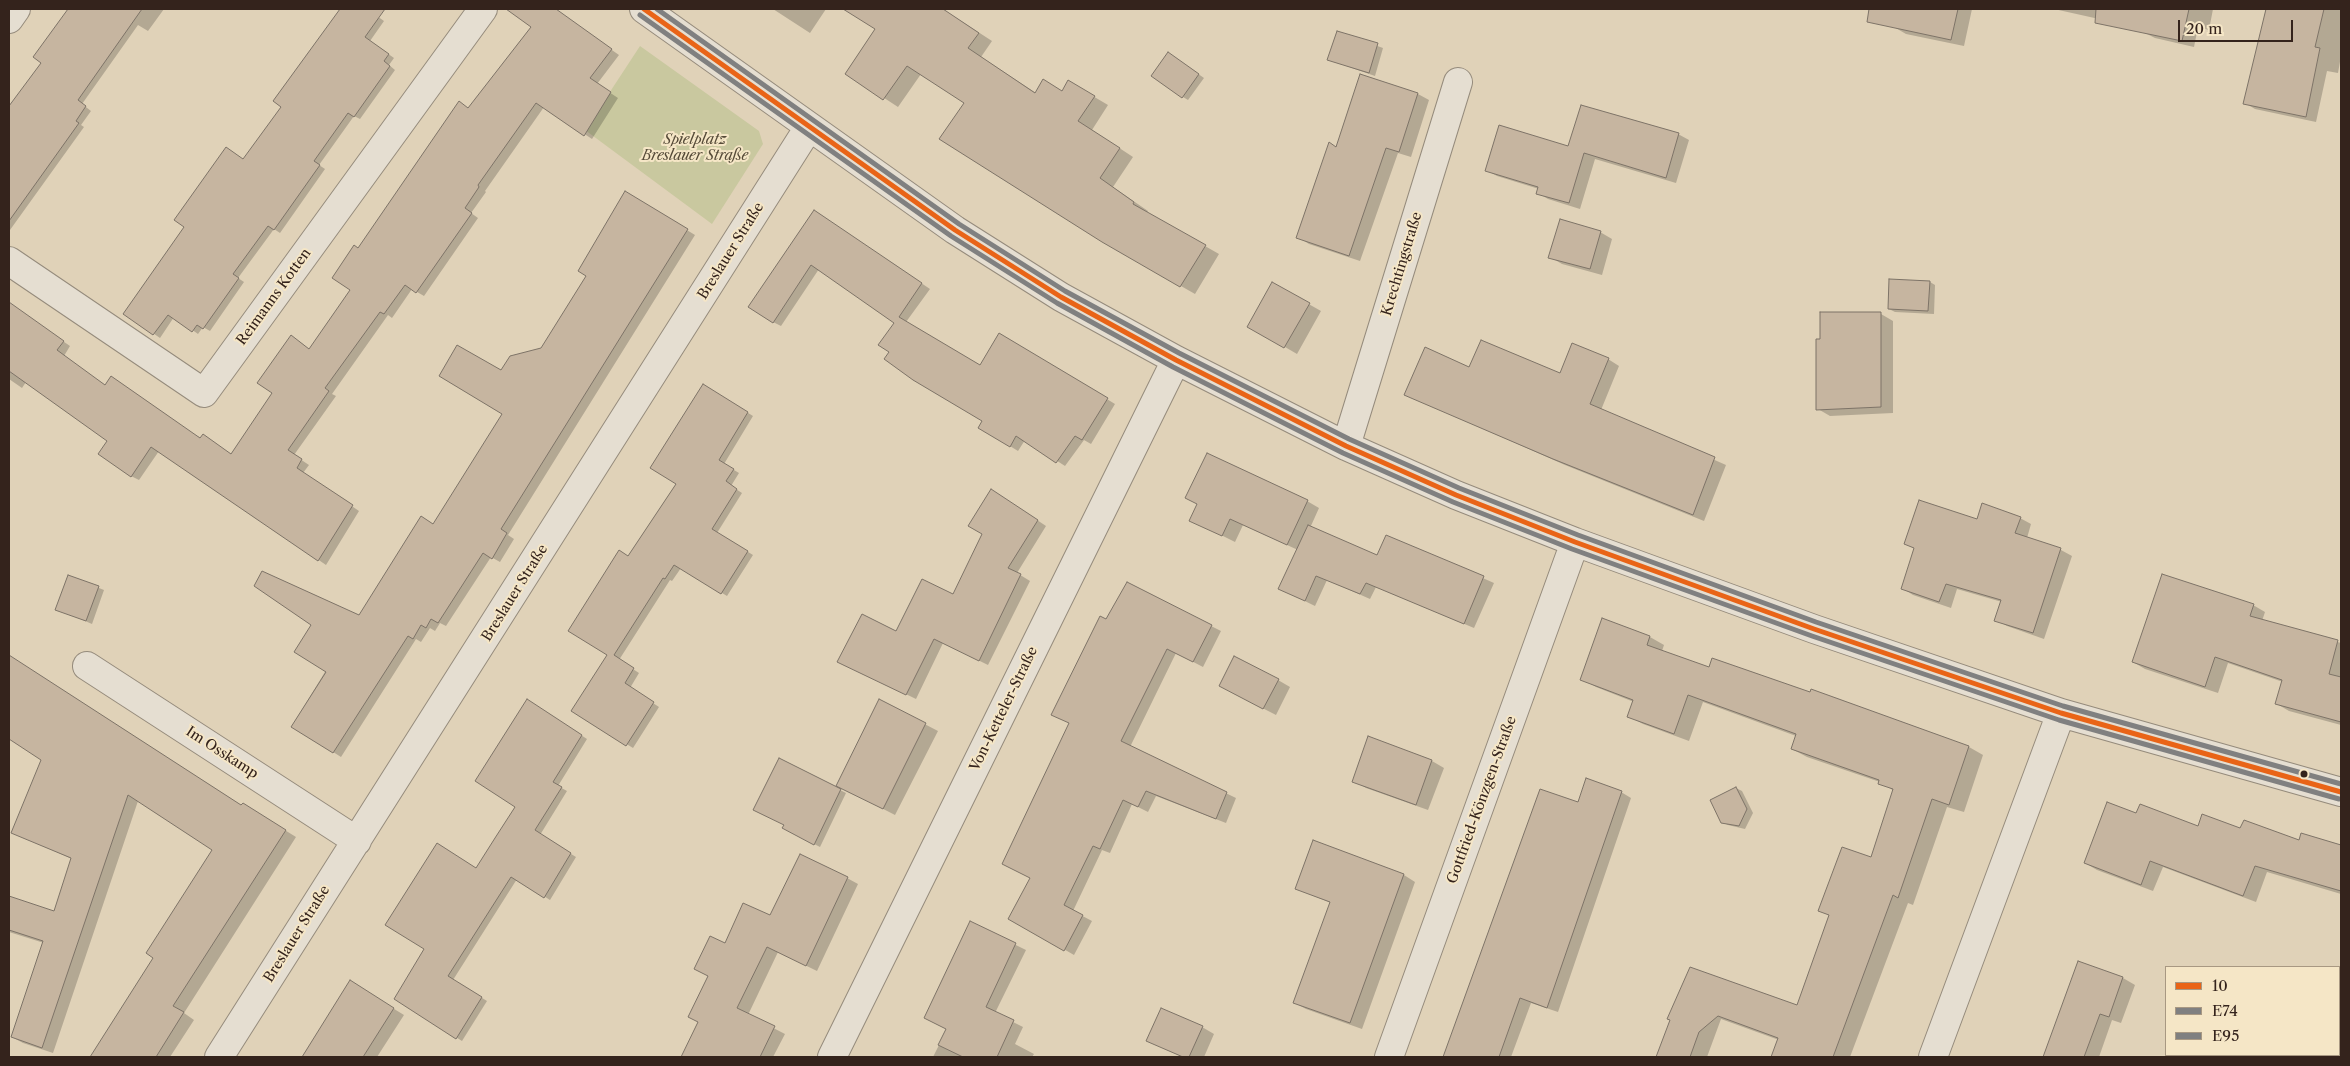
<!DOCTYPE html>
<meta charset="utf-8">
<style>
body{margin:0}
#map{position:relative;width:2350px;height:1066px;overflow:hidden;background:#e0d2b8;font-family:"Libre Caslon Text",serif}
canvas{display:block}
.frame{position:absolute;inset:0;border:10px solid #34231c;pointer-events:none}
.legend{position:absolute;left:2165px;top:966px;width:175px;height:90px;box-sizing:border-box;background:#f5e6c6;border:1px solid #a89882;margin:0;padding:6px 9px;list-style:none;font-size:15px;color:#34231c}
.legend li{display:flex;align-items:center;gap:10px;height:25px}
.legend b{width:25px;border:1px solid #a89882}
.scale{position:absolute;left:2178px;top:20px;width:115px;height:22px;box-sizing:border-box;border:2px solid #34231c;border-top:0;padding-left:6px;font-size:15px;line-height:18px;white-space:nowrap;color:#34231c;-webkit-text-stroke:4px #f5e6c6;paint-order:stroke}
</style>
<div id="map">
<canvas width="2350" height="1066"></canvas>
<div class="frame"></div>
<ul class="legend">
<li><b style="height:6px;background:#e96417"></b>10</li>
<li><b style="height:6px;background:#808080"></b>E74</li>
<li><b style="height:6px;background:#808080"></b>E95</li>
</ul>
<div class="scale">20 m</div>
</div>
<script>
const ctx = document.querySelector('canvas').getContext('2d');
ctx.lineJoin = 'round';
function fill(path, color) {
  ctx.fillStyle = color;
  ctx.fill(path, 'evenodd');
}
function toPath(rows) {
  const path = new Path2D();
  for (const r of rows) {
    path.moveTo(r[0], r[1]);
    for (let i = 2; i < r.length; i += 2) path.lineTo(r[i], r[i + 1]);
  }
  return path;
}
function trace(path, color, width, dash) {
  ctx.strokeStyle = color;
  ctx.lineWidth = width;
  ctx.lineCap = dash ? 'butt' : 'round';
  ctx.setLineDash(dash || []);
  ctx.stroke(path);
}
function write(font, color, halo, rows, align = 'center') {
  ctx.font = font + ' "Libre Caslon Text",serif';
  ctx.lineWidth = 4;
  ctx.setLineDash([]);
  ctx.textBaseline = 'middle';
  ctx.strokeStyle = halo;
  ctx.fillStyle = color;
  for (const [text, x, y, turn = 0] of rows) {
    ctx.save();
    ctx.translate(x, y);
    ctx.rotate((+turn || 0) * Math.PI / 180);
    ctx.textAlign = isNaN(turn) ? turn : align;
    if (halo) ctx.strokeText(text, 0, 0);
    ctx.fillText(text, 0, 0);
    ctx.restore();
  }
}
fill(toPath([
 [640,46,759,131,763,144,712,224,585,130]
]), '#c9c89f');
fill(toPath([
 [69,9,164,9,148,31,138,25,82,104,91,111,81,125,84,127,10,230,9,108,43,62,35,57],
 [341,9,367,9,384,21,370,41,394,58,389,65,395,70,360,119,354,116,319,165,325,169,280,233,274,229,238,278,244,282,210,331,203,327,198,334,174,317,160,338,124,313,244,160,283,107,274,100],
 [509,9,553,9,619,55,597,84,618,98,592,139,544,107,485,191,486,192,471,213,478,218,424,296,412,289,392,318,388,315,332,394,336,396,294,455,309,465,303,473,359,511,326,565,159,451,139,480,131,476,109,440,26,382,22,388,9,379,9,314,13,307,70,346,64,356,106,386,232,455,274,393,299,341,310,350,352,290,359,249,532,26],
 [773,9,826,9,810,33],
 [865,9,897,9,900,11,902,9,910,9,918,13,955,17,992,41,981,57,1036,93,1063,92,1069,82,1108,105,1092,130,1133,157,1113,187,1148,211,1147,213,1219,254,1195,294,1102,241,965,103,921,74,898,107,846,73,877,29,859,18],
 [1898,9,1972,9,1964,46,1906,34,1894,27],
 [2054,9,2213,9,2209,30,2198,27,2194,47,2155,38,2143,32,2144,29],
 [2266,9,2341,9,2341,56,2338,73,2327,71,2316,122,2255,109,2245,103],
 [1338,32,1383,48,1375,76,1329,60],
 [1174,57,1204,78,1188,100,1183,97],
 [1418,94,1429,100,1411,157,1398,153,1360,261,1309,244,1298,237,1337,148],
 [1678,134,1689,140,1676,183,1595,159,1580,209,1548,199,1538,193,1539,189,1497,176,1486,170,1569,148],
 [626,193,695,235,508,535,514,539,500,562,491,557,446,626,440,623,435,631,430,628,421,642,416,639,341,757,292,726,359,616,434,525,503,414,502,372,542,350,587,276],
 [823,217,930,289,906,322,980,366,1000,334,1115,404,1091,444,1084,440,1065,466,1025,440,1018,451,979,427,983,421,890,352,896,322,819,269,781,326,773,322],
 [1600,232,1612,239,1602,275,1562,264,1550,257],
 [1930,282,1935,285,1934,314,1895,312,1889,309],
 [1273,284,1321,311,1297,354,1249,326],
 [1881,314,1893,321,1893,413,1830,416,1818,409,1821,340],
 [1608,359,1619,366,1601,410,1726,465,1704,521,1565,465,1405,394,1470,368,1561,375],
 [703,385,753,416,724,464,739,473,731,486,742,493,717,533,753,555,727,596,681,568,672,581,670,580,619,660,639,673,630,688,659,707,633,748,572,710,609,655,629,558,678,484],
 [1001,496,1046,526,1017,573,1030,581,988,665,943,643,916,699,848,666,954,596],
 [1307,501,1319,508,1310,528,1378,557,1387,536,1494,583,1474,628,1376,587,1370,599,1327,580,1315,606,1280,589,1298,550,1243,525,1235,542,1191,520],
 [2020,518,2031,524,2027,538,2061,550,2072,556,2044,639,2007,626,1996,620,2002,602,1957,589,1951,608,1913,595,1902,588,1915,549,1906,544,1978,520],
 [69,576,104,590,92,624,57,609],
 [1127,584,1221,631,1203,667,1176,653,1130,747,1236,798,1226,823,1156,796,1148,812,1132,804,1110,853,1102,850,1073,911,1092,921,1074,955,1010,918,1031,878,1071,724,1106,620],
 [2253,605,2265,612,2262,621,2341,643,2341,725,2289,711,2277,704,2283,682,2228,663,2218,693,2145,669,2133,662],
 [1603,619,1650,637,1664,645,1662,651,1710,669,1811,694,1812,690,1969,747,1983,755,1964,812,1947,807,1913,905,1908,903,1850,1057,1772,1057,1779,1040,1721,1019,1707,1057,1657,1057,1671,1020,1798,1006,1830,916,1820,910,1871,859,1894,791,1880,782,1807,757,1792,749,1796,736,1703,702,1689,741,1643,724,1628,716,1634,702,1596,687,1582,679],
 [9,656,242,806,254,811,296,837,184,1013,194,1020,170,1057,92,1057,155,958,214,850,138,801,53,1053,23,1043,12,1037,44,943,9,932,9,898,54,912,72,859,12,832,43,759,9,737],
 [1278,680,1290,687,1276,715,1233,693],
 [880,701,938,731,895,815,850,792],
 [533,704,587,739,558,786,567,791,540,835,576,857,550,900,517,879,453,980,487,1001,462,1041,396,999,516,806],
 [1432,761,1444,768,1428,810,1366,788,1354,781],
 [1736,788,1742,791,1753,813,1745,829,1728,825,1722,822],
 [840,790,846,793,820,847,789,831,785,825],
 [1541,790,1578,803,1621,792,1631,798,1558,1012,1531,1003,1511,1057,1445,1057],
 [2137,815,2198,827,2241,829,2300,842,2302,835,2341,847,2341,894,2267,872,2256,902,2163,867,2153,891,2097,870,2085,863],
 [1313,842,1404,875,1415,882,1362,1029,1306,1009,1295,1003,1331,903,1297,889],
 [847,878,858,884,817,971,778,952,748,1015,785,1034,773,1057,683,1057,700,1023,725,945,771,917],
 [971,923,1026,950,995,1013,1023,1027,1015,1044,1034,1054,1032,1057,933,1057,947,1029],
 [2079,962,2123,978,2135,985,2121,1023,2112,1020,2099,1057,2042,1057,2045,1056],
 [350,982,404,1015,377,1057,302,1057],
 [1202,1027,1214,1034,1204,1057,1182,1057,1148,1040]
]), '#0003');
const building = toPath([
 [68,9,142,9,78,100,86,106,76,121,79,123,9,221,9,106,41,63,33,57,68,9],
 [340,9,385,9,365,37,389,54,384,61,390,66,354,117,348,113,314,161,320,165,274,230,268,226,233,274,239,278,203,329,197,325,192,332,168,315,153,335,123,314,184,227,174,220,226,147,243,159,281,107,273,101,340,9],
 [506,9,556,9,612,49,590,78,611,92,584,136,536,103,478,185,479,187,465,208,472,213,416,293,405,285,384,314,380,312,325,388,329,391,288,450,302,459,297,468,353,505,318,561,151,447,131,477,98,454,107,441,9,371,9,302,64,341,57,350,105,385,111,376,200,438,203,434,231,454,272,393,257,383,291,335,309,349,350,290,332,278,354,245,358,248,459,101,468,108,531,27,506,9],
 [843,9,943,9,979,33,968,48,1035,93,1043,79,1062,91,1068,80,1095,96,1078,121,1120,148,1100,178,1134,202,1133,204,1206,245,1180,287,1102,242,939,139,964,103,907,66,883,100,845,74,875,29,843,9],
 [1869,9,1958,9,1951,40,1867,22,1869,9],
 [2096,9,2189,9,2182,41,2095,23,2096,9],
 [2266,9,2324,9,2315,47,2320,48,2306,117,2243,104,2266,9],
 [1337,31,1378,43,1369,73,1327,60,1337,31],
 [1168,52,1199,74,1182,98,1151,76,1168,52],
 [1360,74,1418,93,1399,152,1386,148,1349,256,1296,238,1329,142,1336,147,1360,74],
 [1581,105,1679,133,1666,178,1584,153,1569,203,1536,194,1538,187,1485,171,1499,125,1568,146,1581,105],
 [625,191,688,229,501,529,507,533,492,559,483,553,438,623,431,619,426,628,421,625,413,639,408,636,333,753,291,727,326,672,294,652,311,625,254,586,262,571,359,615,421,516,433,524,502,414,439,376,457,345,501,370,510,356,541,348,586,276,578,271,625,191],
 [814,210,922,283,899,317,980,365,999,333,1108,398,1082,440,1075,436,1056,463,1016,436,1010,447,978,428,982,421,913,380,884,359,889,352,878,345,894,323,811,265,773,323,748,307,814,210],
 [1560,219,1601,231,1590,269,1548,258,1560,219],
 [1889,279,1930,281,1928,311,1888,309,1889,279],
 [1272,282,1310,303,1284,348,1247,327,1272,282],
 [1820,312,1881,312,1881,407,1816,410,1816,339,1820,339,1820,312],
 [1481,340,1560,373,1572,343,1609,358,1590,404,1715,457,1693,515,1553,459,1404,395,1425,347,1469,367,1481,340],
 [703,384,748,412,719,460,734,469,726,481,737,489,712,529,748,551,721,594,674,565,665,579,663,578,614,655,634,668,625,683,654,702,626,746,571,711,607,655,568,631,619,550,628,556,676,484,650,468,703,384],
 [1207,453,1308,500,1287,545,1230,519,1222,536,1189,521,1197,504,1185,498,1207,453],
 [991,489,1038,520,1008,568,1021,574,979,661,934,639,906,695,837,662,862,614,896,631,922,579,953,594,982,534,968,526,991,489],
 [1919,500,1977,519,1982,503,2021,517,2015,533,2061,548,2033,633,1994,621,2001,600,1946,584,1939,602,1901,589,1914,548,1904,544,1919,500],
 [1308,525,1377,555,1386,535,1484,576,1464,624,1366,583,1360,594,1316,576,1305,601,1278,589,1308,525],
 [2162,574,2254,604,2250,616,2338,640,2329,674,2341,677,2341,722,2275,704,2282,680,2215,657,2205,687,2132,662,2162,574],
 [68,575,99,586,86,621,55,610,68,575],
 [1127,582,1212,625,1193,662,1167,649,1121,741,1227,792,1216,819,1146,791,1138,807,1123,800,1100,849,1093,846,1064,905,1083,915,1064,951,1008,919,1030,878,1002,864,1069,723,1051,715,1100,616,1106,619,1127,582],
 [1602,618,1650,636,1647,645,1709,667,1712,658,1810,692,1811,689,1969,746,1949,805,1932,799,1898,898,1893,895,1833,1057,1771,1057,1778,1038,1718,1016,1699,1032,1690,1057,1656,1057,1670,1020,1667,1019,1690,967,1797,1005,1829,915,1818,911,1842,847,1871,857,1893,789,1878,784,1879,780,1791,749,1796,734,1688,695,1674,734,1627,717,1633,700,1580,680,1602,618],
 [9,655,241,805,243,803,286,830,173,1006,184,1012,156,1057,90,1057,153,958,146,953,212,850,128,795,42,1048,11,1037,43,941,9,930,9,896,54,911,71,858,11,833,41,760,9,739,9,655],
 [1234,656,1279,679,1263,709,1219,686,1234,656],
 [527,699,582,735,553,782,562,787,535,830,571,853,544,898,511,877,448,976,482,997,456,1039,394,999,424,949,385,925,437,843,476,868,495,838,515,807,475,781,527,699],
 [879,699,926,723,883,809,836,786,879,699],
 [1368,736,1432,760,1416,805,1352,782,1368,736],
 [779,758,841,789,814,845,782,828,784,825,753,810,779,758],
 [1586,778,1622,791,1547,1008,1520,998,1499,1057,1443,1057,1540,789,1578,802,1586,778],
 [1736,787,1747,809,1739,826,1721,823,1710,800,1736,787],
 [2107,802,2136,813,2140,804,2198,826,2202,814,2240,828,2244,820,2299,840,2301,833,2341,845,2341,891,2255,866,2243,896,2150,861,2141,885,2084,863,2107,802],
 [1313,840,1404,874,1350,1023,1293,1003,1330,902,1295,889,1313,840],
 [800,854,848,877,806,966,767,947,737,1008,775,1026,760,1057,681,1057,698,1022,688,1017,708,976,694,969,710,936,725,943,743,903,770,915,800,854],
 [970,921,1016,943,986,1007,1014,1020,997,1057,963,1057,938,1045,946,1029,924,1018,970,921],
 [2078,961,2123,977,2109,1017,2100,1014,2084,1057,2043,1057,2078,961],
 [350,980,394,1008,363,1057,302,1057,350,980],
 [1161,1008,1203,1026,1189,1057,1183,1057,1146,1041,1161,1008]
]);
fill(building, '#c6b5a0');
trace(building, '#7d7367', 1);
const street = toPath([
 [644,9,955,230,1061,297,1176,360,1346,446,1456,495,1575,542,1814,629,2061,713,2341,792],
 [9,19,16,9],
 [9,261,204,393,483,9],
 [1346,446,1458,82],
 [87,666,357,841],
 [219,1057,809,127],
 [832,1057,1176,360],
 [1389,1057,1575,542],
 [1933,1057,2061,713]
]);
trace(street, '#958b7c', 30);
trace(street, '#e5ded1', 28);
trace(toPath([
 [644,9,955,230,1061,297,1176,360,1346,446,1456,495,1575,542,1814,629,2061,713,2341,792]
]), '#e96417', 5);
trace(toPath([
 [640,15,951,236,1057,303,1173,367,1343,453,1453,502,1572,549,1812,636,2059,720,2339,799]
]), '#808080', 5);
trace(toPath([
 [657,9,959,224,1065,291,1179,353,1349,439,1459,488,1578,535,1816,622,2063,706,2341,784]
]), '#808080', 5);
for (const [x, y, r, color] of [
 [2304,774,4.5,"#34231c"]
]) {
  const dot = new Path2D();
  dot.arc(x, y, r, 0, 2 * Math.PI);
  ctx.fillStyle = color;
  ctx.fill(dot);
  trace(dot, '#f5e6c6', 2);
}
write('italic 14px', '#554a38', '#f5e6c6', [
 ["Spielplatz",695,140],
 ["Breslauer Straße",695,156]
]);
write('14px', '#34231c', '#f5e6c6', [
 ["Breslauer Straße",731,251,-58],
 ["Krechtingstraße",1402,264,-73],
 ["Reimanns Kotten",274,297,-54],
 ["Breslauer Straße",515,593,-58],
 ["Von-Ketteler-Straße",1004,709,-64],
 ["Im Osskamp",222,753,33],
 ["Gottfried-Könzgen-Straße",1482,800,-70],
 ["Breslauer Straße",297,934,-58]
]);
</script>
